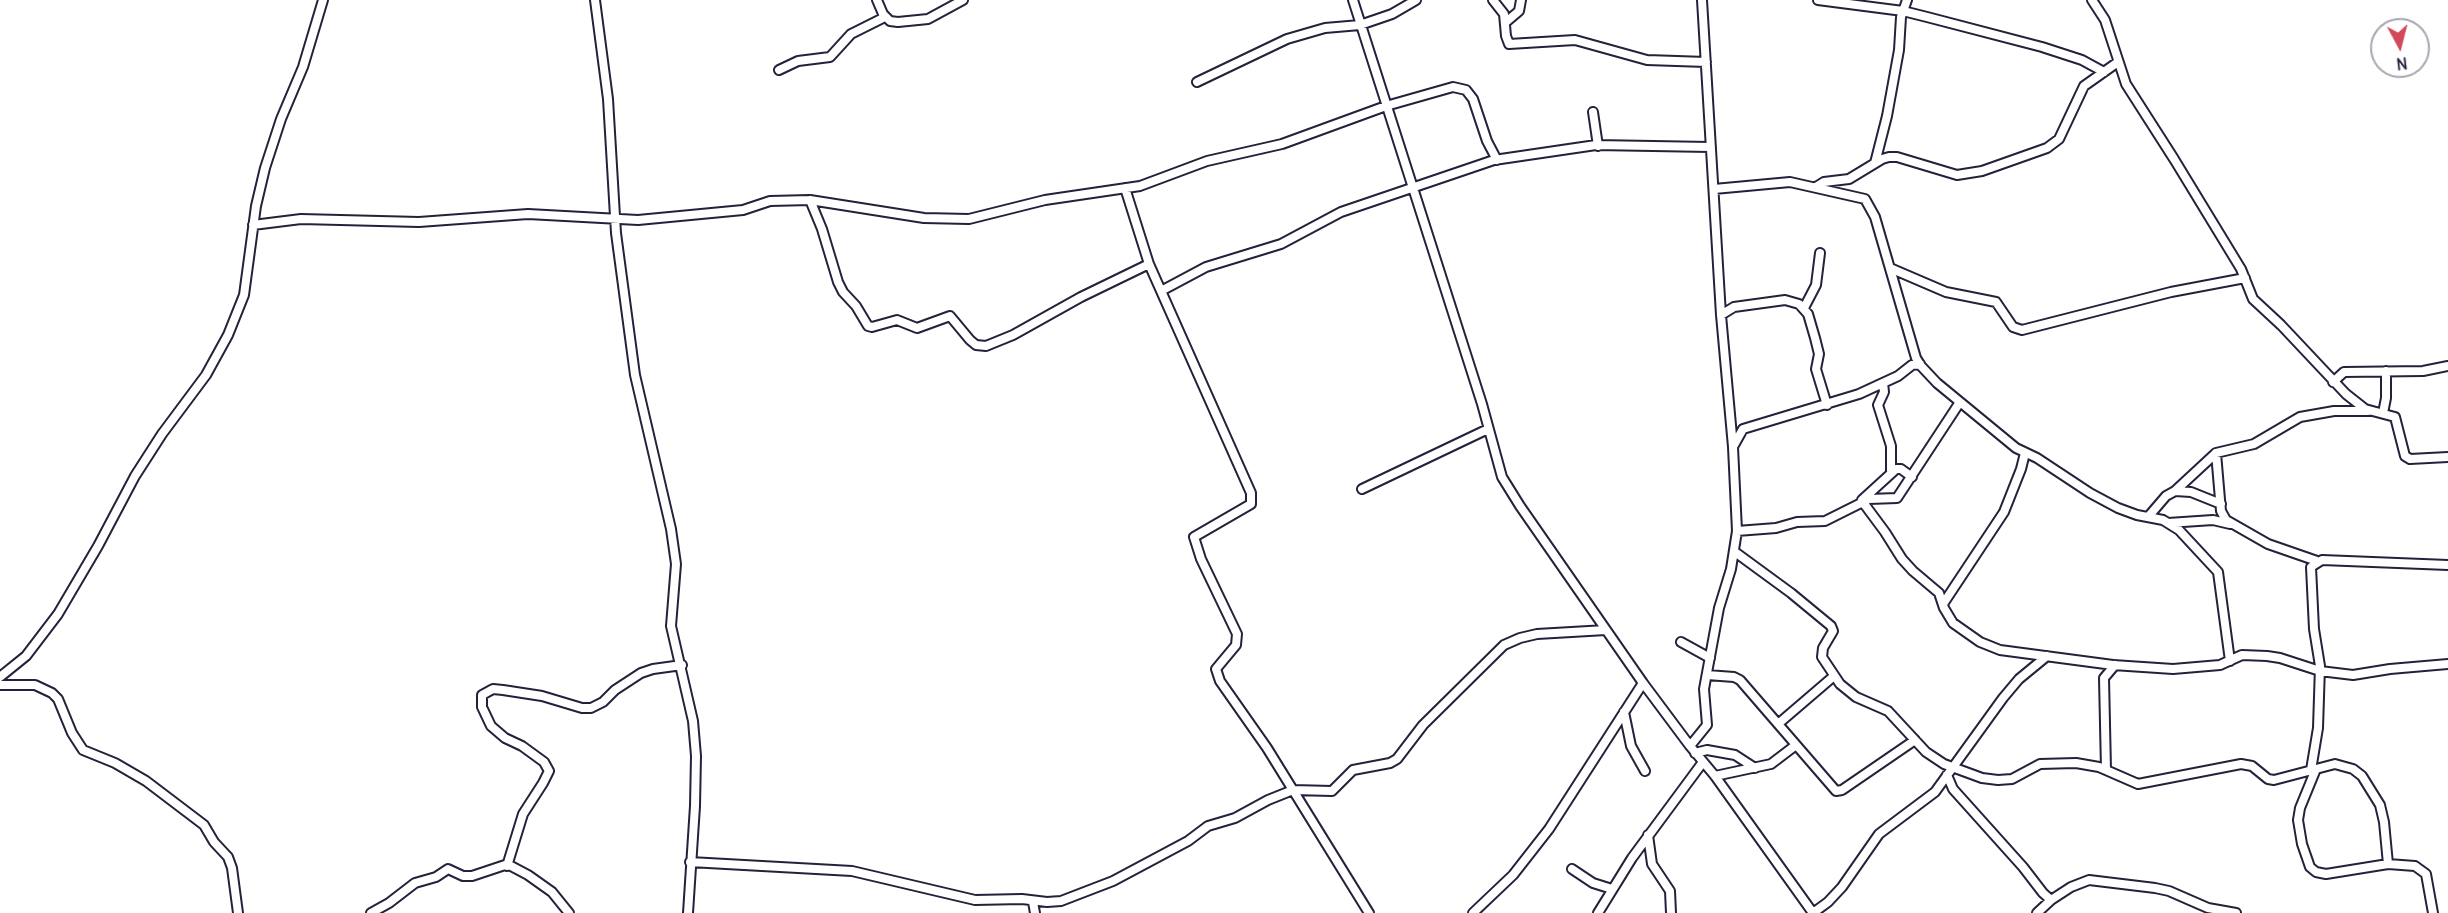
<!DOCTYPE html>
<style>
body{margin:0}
#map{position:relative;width:2448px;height:913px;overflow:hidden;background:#fff;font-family:Delius,sans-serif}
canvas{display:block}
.north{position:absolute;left:2370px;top:18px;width:60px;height:60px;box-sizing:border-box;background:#fff;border:2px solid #a7a7b1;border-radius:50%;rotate:173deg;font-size:16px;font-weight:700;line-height:24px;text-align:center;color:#22223b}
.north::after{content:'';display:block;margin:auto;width:21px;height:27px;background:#d1495b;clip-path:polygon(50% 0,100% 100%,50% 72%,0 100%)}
</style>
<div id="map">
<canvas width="2448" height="913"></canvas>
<div class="north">N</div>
</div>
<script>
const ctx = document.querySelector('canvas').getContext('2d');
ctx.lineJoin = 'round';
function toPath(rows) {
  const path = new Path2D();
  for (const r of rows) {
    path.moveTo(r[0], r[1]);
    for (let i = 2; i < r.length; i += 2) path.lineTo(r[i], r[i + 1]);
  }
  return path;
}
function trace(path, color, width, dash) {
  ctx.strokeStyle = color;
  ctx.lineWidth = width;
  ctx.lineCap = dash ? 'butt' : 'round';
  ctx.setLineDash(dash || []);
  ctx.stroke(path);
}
const street = toPath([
 [595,0,608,99,616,233,635,375,671,529,676,564,671,626,693,721,696,756,695,806,688,913],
 [877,0,883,14,890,21,898,22,928,19,963,0],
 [1353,0,1482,404,1502,477,1520,506,1643,683,1690,746,1715,776,1813,913,1828,902,1842,887,1879,834,1935,792,2003,698,2019,679,2047,656],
 [1493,0,1504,14,1506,36,1509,44,1575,40,1647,60,1706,62],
 [1818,0,1903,11,1927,17,2042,47,2082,60,2104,72],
 [2092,0,2105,20,2126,84,2174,159,2241,269,2253,299,2281,325,2346,394,2365,409,2395,417,2405,456,2410,459,2448,457],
 [1506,22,1519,11,1521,0],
 [779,70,798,61,830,57,851,34,885,17],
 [1197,82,1287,39,1325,28,1360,25,1392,14,1416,0],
 [1593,112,1598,146],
 [1875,163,1887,116,1899,50,1901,17,1907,0],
 [1816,187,1824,182,1849,179,1882,159,1889,157,1897,157,1957,175,1982,171,2047,148,2059,139,2084,86,2118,62],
 [1125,188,1149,264,1251,493,1251,504,1194,537,1201,559,1237,634,1236,645,1216,669,1220,681,1267,748,1369,913],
 [1714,189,1790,182,1865,199,1875,217,1916,358,1921,366,1937,383,2016,448,2037,458,2090,493,2118,508,2137,515,2163,520,2179,530,2218,572,2230,661],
 [810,200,822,229,838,282,843,292,856,306,868,326,872,327,897,320,917,328,950,316,970,340,976,345,986,346,1013,335,1081,297,1149,264],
 [253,225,301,219,419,222,528,214,638,220,743,210,770,201,810,200,924,218,969,219,1045,200,1140,186,1207,161,1282,144,1386,106,1453,87,1466,90,1473,99,1487,141,1497,160],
 [1890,268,1946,292,1996,302,2013,327,2022,330,2171,292,2245,278],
 [1161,291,1206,267,1281,244,1341,212,1494,160,1596,145,1710,147],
 [1804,308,1816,285,1820,253],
 [1721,315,1734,307,1785,300,1799,304,1808,314,1815,338,1819,354,1816,369,1827,405],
 [2333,382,2344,372,2423,371,2448,366],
 [1883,383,1884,392,1878,405,1891,446,1891,471],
 [2383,413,2386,398,2386,371],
 [1734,445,1743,429,1859,394,1898,376,1912,365,1920,364],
 [2216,453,2221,511,2226,520,2268,544,2317,561],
 [1362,489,1488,429],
 [2175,491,2216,453,2254,444,2300,417,2334,411,2368,411],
 [1862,500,1896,469,1901,469,1912,477],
 [1862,501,1885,532,1902,559,1913,571,1939,593,1944,608,1953,623,1980,642,2000,650,2113,665,2173,669,2220,665,2242,655,2267,656,2280,658,2320,671,2353,675,2390,669,2448,664],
 [2148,517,2166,496,2175,491,2191,492,2221,504],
 [2168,523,2213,520,2230,524],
 [1737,531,1776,528,1797,522,1825,521,1869,499,1897,498,1960,402],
 [1735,552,1791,593,1831,626,1833,631,1823,648,1822,657,1840,684,1856,697,1888,711,1926,752,1944,764,1982,778,1998,780,2012,779,2040,764,2076,763,2099,767,2138,784,2241,764,2252,766,2268,779,2274,780,2335,764,2342,766,2353,769,2362,776,2380,805,2384,822,2388,864],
 [1943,604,2004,512,2021,469,2025,453],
 [1681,642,1710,658],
 [1707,675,1734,677,1740,680,1836,791,1842,790,1915,740],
 [0,677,26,656,58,614,98,546,135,476,162,434,206,375,228,335,244,295,256,206,265,168,281,119,303,67,323,0],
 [0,685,35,685,52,693,58,699,72,733,83,750,115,763,146,781,204,825,214,842,228,857,232,868,238,913],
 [1624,712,1631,746,1645,771],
 [1778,724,1834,676],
 [1690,746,1707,725,1704,689,1719,608,1731,569,1737,531,1733,447,1721,315,1702,0],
 [1695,753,1707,750,1735,755,1755,768],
 [2316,769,2300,808,2298,820,2302,844,2310,867,2316,872,2326,874,2388,864,2415,866,2426,874,2433,913],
 [2106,770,2104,678,2115,665],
 [2311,770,2318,728,2320,666,2314,629,2311,567,2322,560,2448,565],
 [1947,775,1953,789,2023,867,2043,893,2051,900],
 [1715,776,1771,764,1796,745],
 [1648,835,1652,864,1670,891,1671,913],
 [690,862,852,871,975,900,1022,899,1047,902,1061,901,1113,881,1188,841,1208,826,1235,818,1268,800,1293,790,1332,791,1353,770,1390,763,1397,759,1423,725,1504,645,1520,638,1537,634,1606,630],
 [507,866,523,814,543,783,549,771,544,762,522,746,505,738,491,726,482,707,482,695,493,689,503,690,542,696,582,708,591,708,603,702,615,690,641,673,653,669,682,665],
 [1572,869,1593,883,1612,889],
 [1033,902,1035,913],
 [371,913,389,903,415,883,436,877,448,869,463,876,472,876,505,865,511,866,528,875,552,892,569,913],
 [1473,913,1513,875,1549,829,1643,683],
 [1598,913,1632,858,1703,762],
 [2037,913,2051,900,2071,887,2089,880,2155,888,2169,891,2208,908,2236,913]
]);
trace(street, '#22223b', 12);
trace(street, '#fff', 8);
</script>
